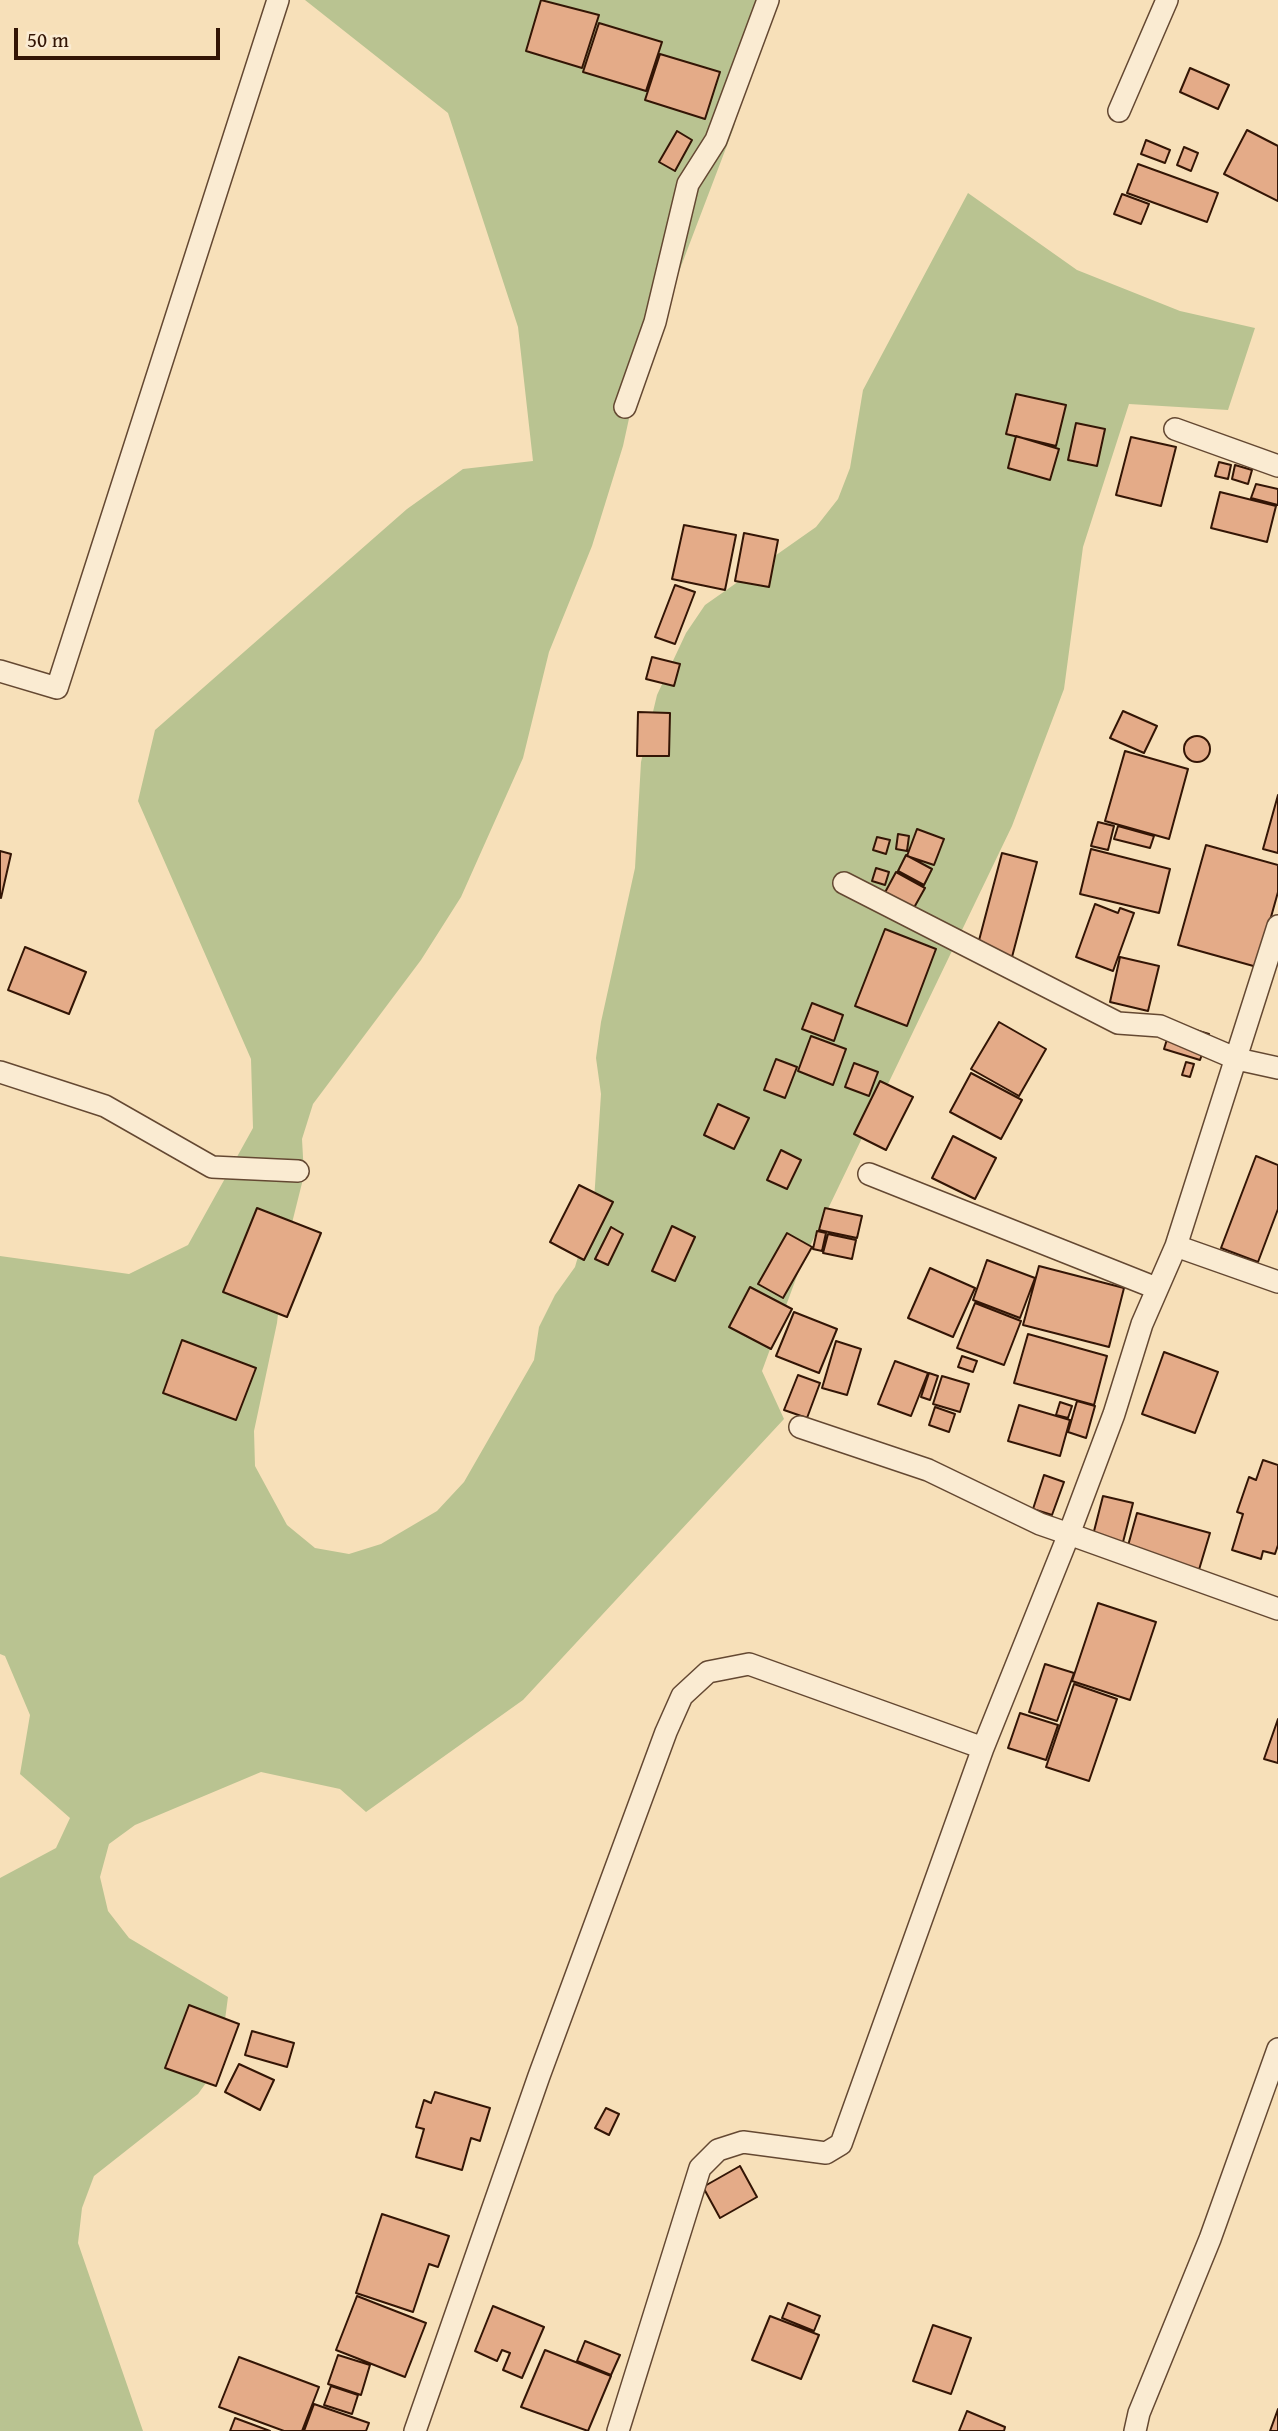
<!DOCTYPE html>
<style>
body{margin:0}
#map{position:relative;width:1278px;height:2431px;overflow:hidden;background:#f7e0b9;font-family:"Gentium Book Plus",serif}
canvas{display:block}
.scale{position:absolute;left:14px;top:28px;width:206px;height:32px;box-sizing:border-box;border:4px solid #331505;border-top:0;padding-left:9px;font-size:21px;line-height:24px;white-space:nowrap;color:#331505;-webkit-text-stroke:5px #faebd2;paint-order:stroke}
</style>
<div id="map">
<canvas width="1278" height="2431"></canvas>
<div class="scale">50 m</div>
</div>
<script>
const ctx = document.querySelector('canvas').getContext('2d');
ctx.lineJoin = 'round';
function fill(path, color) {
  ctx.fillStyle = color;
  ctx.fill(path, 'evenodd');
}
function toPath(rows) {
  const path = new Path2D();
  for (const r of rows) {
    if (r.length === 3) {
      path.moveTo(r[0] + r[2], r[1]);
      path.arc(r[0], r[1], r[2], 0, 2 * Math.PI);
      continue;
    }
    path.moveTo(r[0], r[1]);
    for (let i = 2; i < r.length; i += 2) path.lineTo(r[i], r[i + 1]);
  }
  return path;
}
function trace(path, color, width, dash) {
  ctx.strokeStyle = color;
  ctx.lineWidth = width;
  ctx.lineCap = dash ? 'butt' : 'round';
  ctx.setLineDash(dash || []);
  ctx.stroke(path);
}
fill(toPath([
 [305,0,776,0,747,74,734,127,637,382,623,446,592,546,549,652,523,758,461,897,421,960,313,1104,302,1139,304,1175,285,1251,277,1323,254,1431,255,1466,287,1525,315,1548,349,1554,381,1544,437,1511,464,1482,534,1360,539,1327,555,1295,575,1267,594,1201,601,1094,596,1058,601,1022,635,868,641,762,657,695,686,633,705,605,816,527,838,499,850,468,863,390,968,193,1077,270,1180,311,1255,328,1228,410,1129,404,1083,547,1064,689,1012,826,801,1265,762,1371,784,1419,523,1700,366,1812,340,1789,261,1772,135,1825,109,1844,100,1877,108,1911,129,1938,228,1997,219,2065,198,2094,94,2176,82,2208,78,2243,143,2431,0,2431,0,1878,56,1848,70,1818,20,1774,30,1715,5,1656,0,1654,0,1256,129,1274,188,1245,253,1128,251,1059,138,801,155,730,407,509,463,469,533,461,518,327,448,113]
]), '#b9c391');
const building = toPath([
 [541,0,599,15,582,68,526,51,541,0],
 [599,23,662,42,646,91,583,72,599,23],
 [660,54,720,72,705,119,645,100,660,54],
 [1190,68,1229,85,1218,109,1180,92,1190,68],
 [1247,130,1278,146,1278,201,1224,174,1247,130],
 [677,131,692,140,675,171,659,162,677,131],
 [1146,140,1170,150,1165,163,1141,154,1146,140],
 [1184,147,1198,153,1191,171,1177,165,1184,147],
 [1138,164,1218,193,1207,222,1127,193,1138,164],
 [1122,194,1149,204,1141,224,1114,214,1122,194],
 [1016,394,1066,405,1056,446,1006,434,1016,394],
 [1076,423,1105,429,1097,466,1068,460,1076,423],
 [1016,436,1059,449,1050,480,1008,468,1016,436],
 [1131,437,1176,447,1161,506,1116,495,1131,437],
 [1219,462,1231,465,1228,479,1215,476,1219,462],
 [1235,465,1252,470,1248,484,1232,479,1235,465],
 [1256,484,1278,489,1278,505,1251,498,1256,484],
 [1220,492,1276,506,1267,542,1211,528,1220,492],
 [684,525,736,535,725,590,672,579,684,525],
 [744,533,778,540,769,587,735,581,744,533],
 [675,585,695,592,675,644,655,637,675,585],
 [652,657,680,664,674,686,646,679,652,657],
 [1123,711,1157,726,1144,753,1110,738,1123,711],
 [638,712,670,713,669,756,637,756,638,712],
 [1197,749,13],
 [1125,751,1188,769,1169,839,1105,821,1125,751],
 [1278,795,1278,853,1263,849,1278,795],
 [1098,822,1114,826,1108,850,1091,846,1098,822],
 [1118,826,1154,836,1150,848,1114,839,1118,826],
 [917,829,944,839,934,865,907,856,917,829],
 [898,834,909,836,907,851,896,849,898,834],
 [877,837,890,840,886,854,873,850,877,837],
 [1206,845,1278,865,1278,892,1257,967,1178,945,1206,845],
 [1091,849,1170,869,1159,913,1080,894,1091,849],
 [0,851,11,854,1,898,0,897,0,851],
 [1002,853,1037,862,1012,957,977,948,1002,853],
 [906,855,932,869,924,885,898,871,906,855],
 [876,868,889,872,885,885,872,881,876,868],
 [896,872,925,888,911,913,882,898,896,872],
 [1095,904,1118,913,1120,908,1134,913,1113,971,1076,957,1095,904],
 [885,929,936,949,907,1026,855,1006,885,929],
 [25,947,86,972,69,1014,8,990,25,947],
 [1120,957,1159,966,1148,1011,1110,1002,1120,957],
 [812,1003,843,1015,834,1041,802,1029,812,1003],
 [999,1022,1046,1049,1019,1096,971,1069,999,1022],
 [1172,1023,1209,1034,1200,1060,1164,1049,1172,1023],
 [811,1036,846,1049,833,1085,798,1071,811,1036],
 [776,1059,797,1067,785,1098,764,1090,776,1059],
 [1186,1062,1194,1064,1190,1077,1182,1075,1186,1062],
 [854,1063,878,1072,869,1096,845,1087,854,1063],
 [971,1073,1022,1100,1001,1139,950,1112,971,1073],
 [880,1081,913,1097,886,1150,854,1134,880,1081],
 [718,1104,749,1118,734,1149,704,1135,718,1104],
 [953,1136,996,1158,975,1199,932,1178,953,1136],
 [781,1150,801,1160,787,1189,767,1180,781,1150],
 [1256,1156,1278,1165,1278,1209,1258,1262,1221,1248,1256,1156],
 [579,1185,613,1202,584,1260,550,1242,579,1185],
 [257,1208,321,1233,287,1317,223,1292,257,1208],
 [825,1208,862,1216,857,1238,819,1230,825,1208],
 [672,1226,695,1237,675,1281,652,1271,672,1226],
 [611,1227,623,1234,608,1265,595,1259,611,1227],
 [817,1231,826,1233,822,1251,813,1249,817,1231],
 [787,1233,812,1247,783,1298,758,1284,787,1233],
 [828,1234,856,1240,852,1259,823,1253,828,1234],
 [987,1260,1035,1278,1020,1318,973,1300,987,1260],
 [1039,1266,1124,1288,1109,1347,1023,1325,1039,1266],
 [930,1268,975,1288,953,1337,908,1318,930,1268],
 [750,1287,792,1309,771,1349,729,1327,750,1287],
 [975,1303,1021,1321,1004,1365,957,1348,975,1303],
 [794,1312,837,1329,819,1373,776,1356,794,1312],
 [1028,1334,1107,1356,1094,1405,1014,1383,1028,1334],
 [182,1340,256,1368,236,1420,163,1393,182,1340],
 [836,1341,861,1349,847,1395,822,1388,836,1341],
 [1164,1352,1218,1372,1195,1433,1142,1414,1164,1352],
 [962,1356,977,1361,973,1372,958,1367,962,1356],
 [895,1361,928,1373,911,1416,878,1404,895,1361],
 [929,1373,938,1376,930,1400,921,1397,929,1373],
 [798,1375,820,1383,807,1418,784,1410,798,1375],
 [942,1376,969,1384,960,1412,933,1404,942,1376],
 [1077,1401,1095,1406,1086,1438,1068,1432,1077,1401],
 [1060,1402,1072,1406,1068,1418,1056,1415,1060,1402],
 [1019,1405,1070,1420,1060,1456,1008,1441,1019,1405],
 [935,1407,955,1414,949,1432,929,1425,935,1407],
 [1263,1460,1278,1465,1278,1545,1275,1554,1263,1551,1261,1559,1232,1550,1243,1514,1237,1512,1249,1477,1256,1480,1263,1460],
 [1044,1475,1064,1482,1052,1515,1033,1509,1044,1475],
 [1103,1496,1133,1503,1122,1546,1092,1539,1103,1496],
 [1137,1513,1210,1533,1198,1573,1126,1553,1137,1513],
 [1098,1603,1156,1622,1130,1700,1072,1681,1098,1603],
 [1045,1664,1074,1673,1057,1721,1029,1712,1045,1664],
 [1074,1684,1117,1699,1089,1781,1046,1767,1074,1684],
 [1020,1713,1058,1725,1046,1760,1008,1748,1020,1713],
 [1278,1719,1278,1763,1264,1759,1278,1719],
 [189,2005,239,2024,216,2086,165,2068,189,2005],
 [252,2031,294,2043,287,2067,245,2055,252,2031],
 [239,2064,274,2080,260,2110,225,2092,239,2064],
 [435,2092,490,2108,480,2141,471,2138,462,2170,416,2157,424,2129,416,2127,424,2100,431,2103,435,2092],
 [606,2108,619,2114,609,2135,595,2128,606,2108],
 [740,2166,757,2197,720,2218,703,2187,740,2166],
 [382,2214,449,2236,438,2267,429,2264,413,2312,356,2293,382,2214],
 [357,2296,426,2323,405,2377,336,2350,357,2296],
 [788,2303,820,2316,814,2331,782,2318,788,2303],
 [493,2306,544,2327,522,2378,503,2370,510,2353,502,2350,497,2361,475,2351,493,2306],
 [770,2316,819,2335,801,2379,752,2360,770,2316],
 [933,2325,971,2338,951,2394,913,2381,933,2325],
 [585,2341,620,2355,611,2375,577,2361,585,2341],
 [545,2350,611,2376,588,2431,521,2407,545,2350],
 [338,2355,370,2365,361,2395,328,2384,338,2355],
 [239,2357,319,2387,302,2431,284,2431,219,2407,239,2357],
 [331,2386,358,2395,352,2414,324,2405,331,2386],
 [314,2404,369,2423,366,2431,304,2431,314,2404],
 [1278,2409,1278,2431,1270,2431,1278,2409],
 [967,2411,1005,2427,1004,2431,959,2431,967,2411],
 [235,2418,270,2431,230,2431,235,2418]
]);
fill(building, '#e4ab88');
trace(building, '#331505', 2);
const minor = toPath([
 [1119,111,1167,0],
 [625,407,655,322,688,184,716,140,768,0],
 [1175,429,1278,466],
 [0,671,57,688,278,0],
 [844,883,1118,1023,1160,1026,1237,1059,1278,1068],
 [0,1072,105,1106,212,1167,298,1171],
 [869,1174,1156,1288],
 [1176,1246,1278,1282],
 [800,1427,928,1470,1040,1524,1069,1534,1114,1414,1142,1324,1176,1246,1278,926],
 [415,2431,539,2076,666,1732,682,1696,708,1672,749,1664,983,1748],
 [618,2431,700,2168,718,2150,743,2142,826,2153,841,2144,983,1748,1069,1534,1278,1609],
 [1135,2431,1139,2413,1210,2239,1278,2049]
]);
trace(minor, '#644832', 24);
trace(minor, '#faebd2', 21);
</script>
